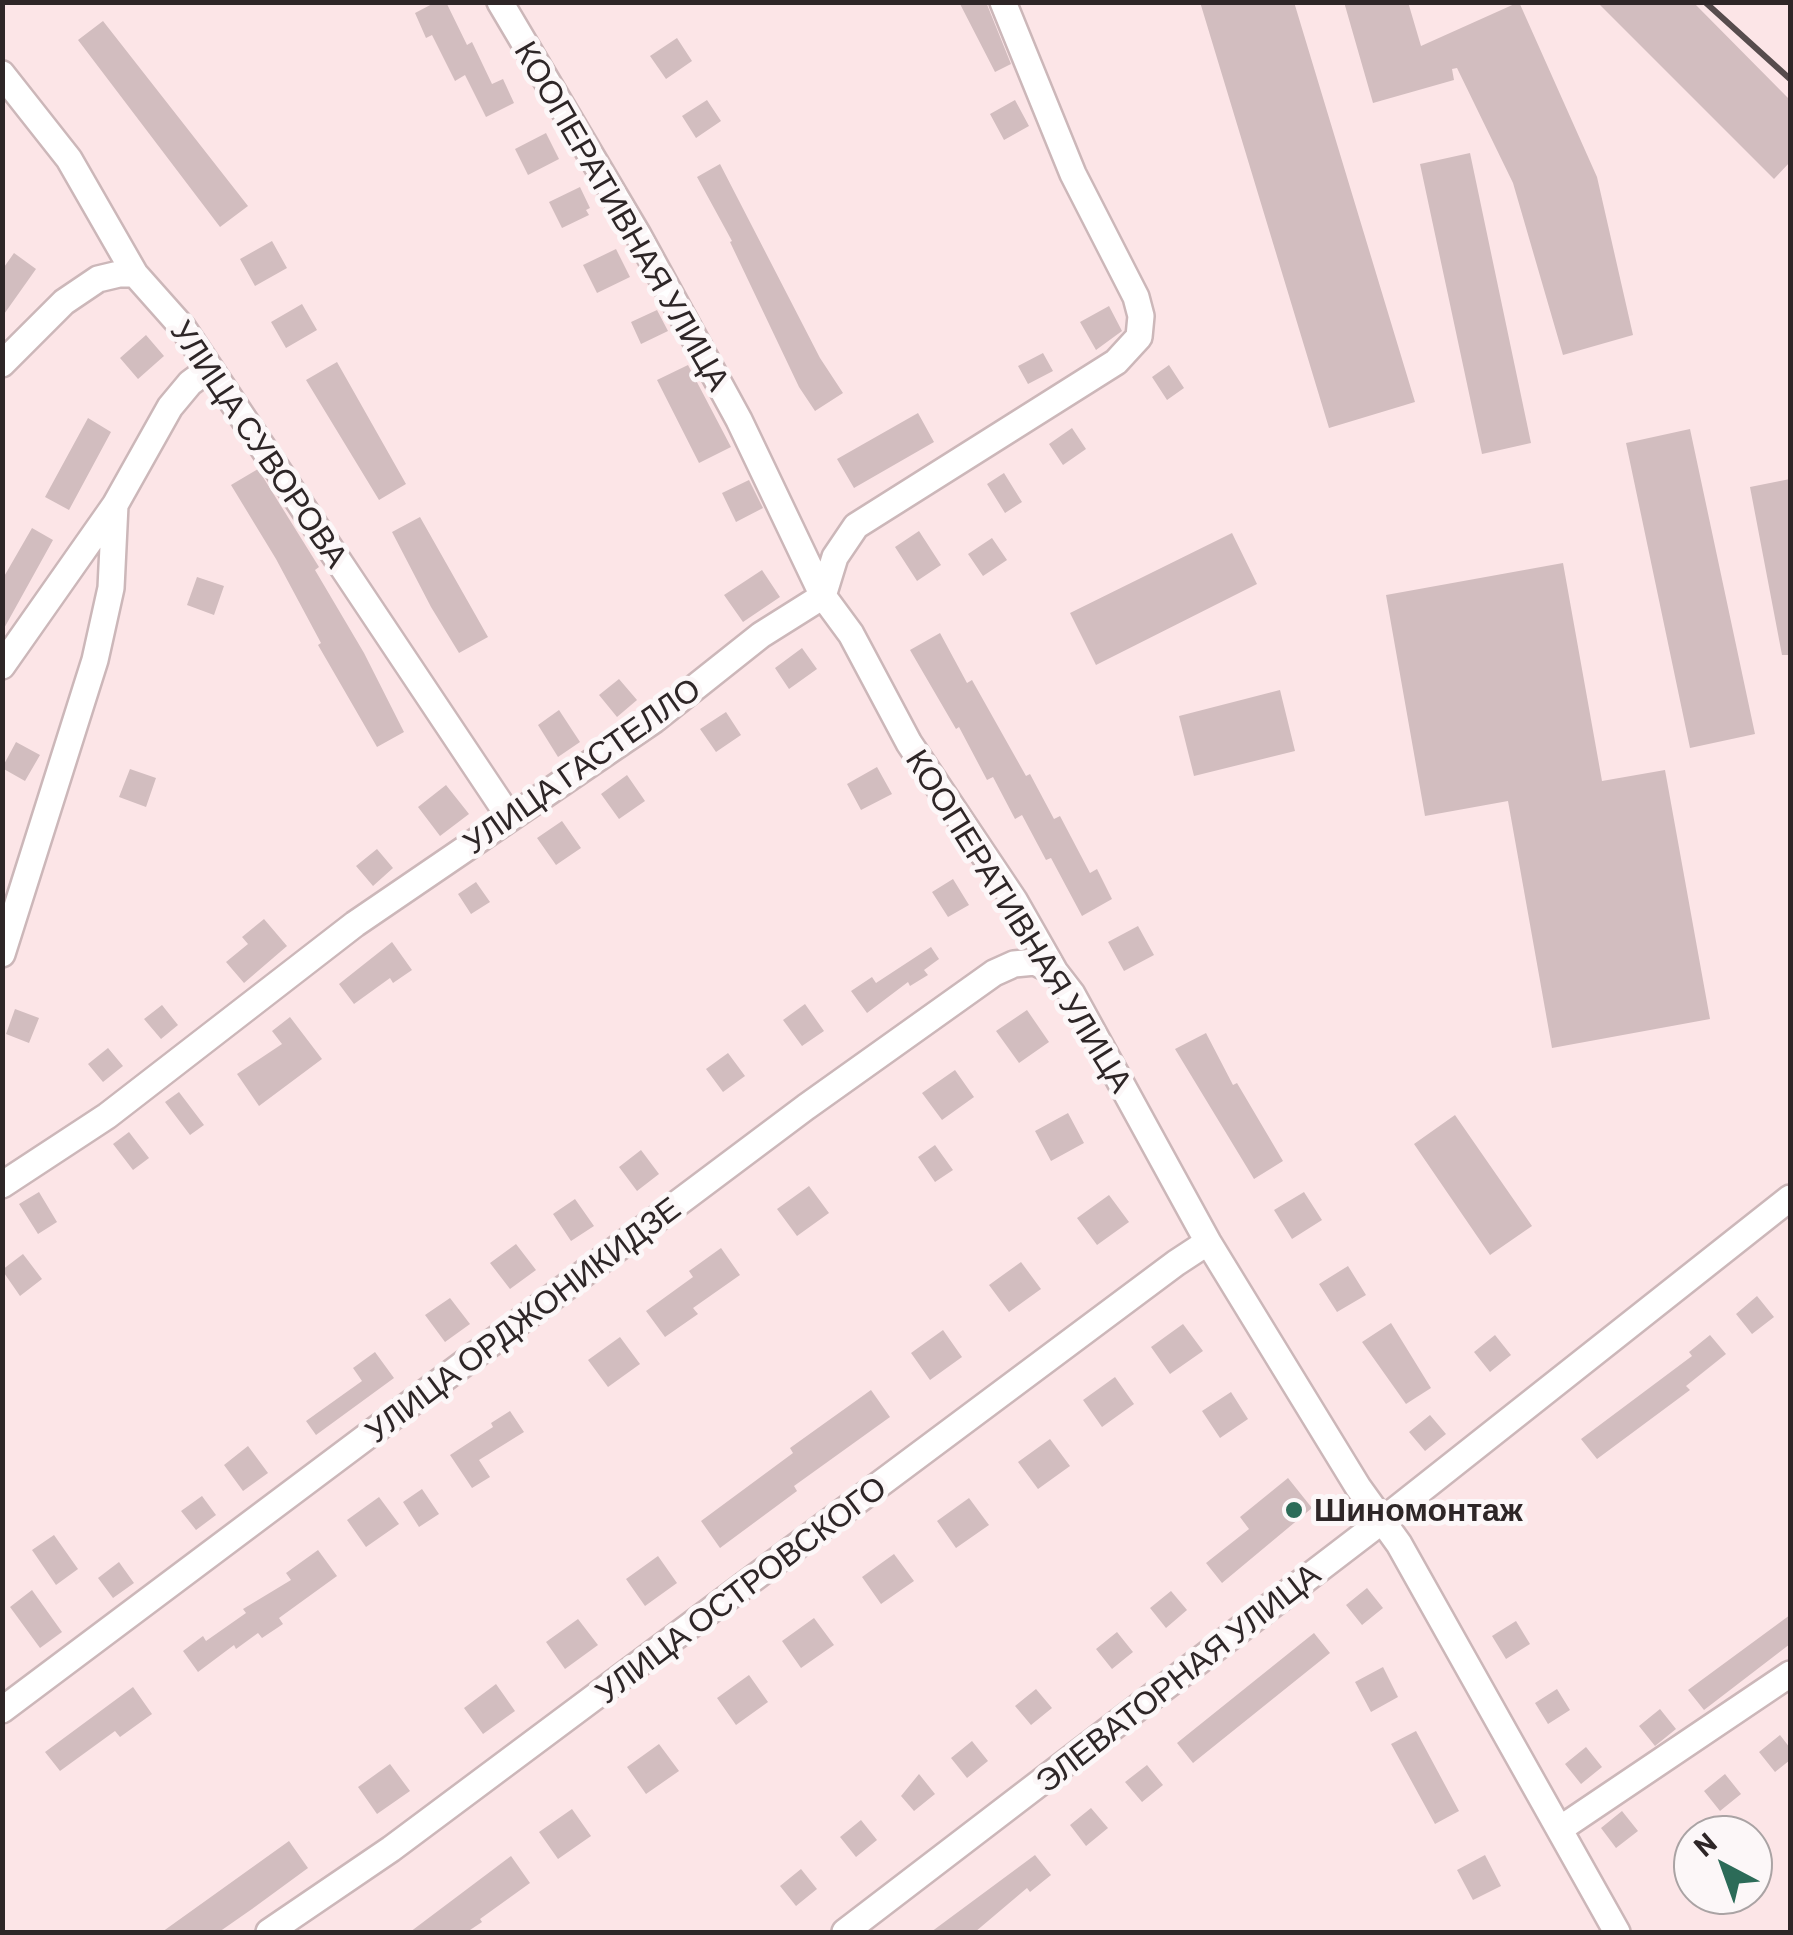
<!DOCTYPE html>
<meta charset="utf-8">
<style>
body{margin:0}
#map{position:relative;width:1793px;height:1935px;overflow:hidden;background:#fce5e7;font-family:Barlow,sans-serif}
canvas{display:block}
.frame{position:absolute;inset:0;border:5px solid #2e2627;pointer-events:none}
.north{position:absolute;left:1673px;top:1815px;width:100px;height:100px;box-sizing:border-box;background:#fcf7f8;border:2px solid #aaa3a4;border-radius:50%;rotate:319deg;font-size:28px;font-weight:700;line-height:40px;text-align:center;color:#2e2627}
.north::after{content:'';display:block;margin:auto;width:35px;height:45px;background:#2c6b58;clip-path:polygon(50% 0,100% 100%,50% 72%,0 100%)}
</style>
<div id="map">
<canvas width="1793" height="1935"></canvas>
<div class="frame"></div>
<div class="north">N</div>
</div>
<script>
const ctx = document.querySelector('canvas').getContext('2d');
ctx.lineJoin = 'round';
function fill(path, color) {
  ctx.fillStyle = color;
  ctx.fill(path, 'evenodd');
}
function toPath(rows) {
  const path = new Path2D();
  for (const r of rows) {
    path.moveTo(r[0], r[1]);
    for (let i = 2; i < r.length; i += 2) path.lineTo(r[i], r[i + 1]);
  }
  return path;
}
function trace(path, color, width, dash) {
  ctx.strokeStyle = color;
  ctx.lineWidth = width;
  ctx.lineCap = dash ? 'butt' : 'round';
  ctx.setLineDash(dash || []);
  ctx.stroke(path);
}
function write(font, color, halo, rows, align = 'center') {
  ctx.font = font + ' Barlow,sans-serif';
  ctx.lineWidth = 10;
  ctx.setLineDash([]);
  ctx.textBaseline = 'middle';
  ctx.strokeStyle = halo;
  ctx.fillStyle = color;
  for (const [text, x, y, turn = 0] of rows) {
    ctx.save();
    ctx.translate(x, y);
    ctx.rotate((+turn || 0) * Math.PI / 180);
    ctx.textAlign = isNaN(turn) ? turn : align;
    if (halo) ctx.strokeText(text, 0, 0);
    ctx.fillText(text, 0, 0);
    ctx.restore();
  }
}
fill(toPath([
 [436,2,446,2,467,45,472,42,492,84,503,79,514,103,486,117,465,75,455,81,432,35,426,38,415,13],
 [959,2,986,2,1011,64,995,72],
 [1200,2,1294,2,1415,402,1329,428],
 [1344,2,1408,2,1421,46,1519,2,1597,177,1633,335,1563,355,1513,183,1457,68,1452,69,1454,80,1373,103],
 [1597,2,1693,2,1790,100,1790,162,1774,179],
 [103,21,248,206,220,227,78,40],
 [677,38,692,61,666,79,650,56],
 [707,100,721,121,696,138,682,116],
 [1015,100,1029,126,1004,140,990,114],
 [546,133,559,159,528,175,515,149],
 [1470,153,1531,443,1482,454,1420,164],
 [720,164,820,358,843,393,815,411,799,387,730,242,732,241,697,177],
 [580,187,590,208,586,210,589,215,562,228,549,202],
 [272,241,287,268,255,286,240,259],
 [616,249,630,277,597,293,583,265],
 [14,253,36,269,2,317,2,270],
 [302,304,317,330,286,348,271,322],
 [1109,306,1122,331,1096,350,1080,322],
 [657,310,668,331,641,344,631,322],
 [146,335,164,356,138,379,120,358],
 [1043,353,1053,371,1028,384,1018,366],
 [337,362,406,484,379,500,306,380],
 [688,365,731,447,699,463,657,380],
 [1169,365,1184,388,1167,400,1152,377],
 [918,413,934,442,854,488,837,459],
 [88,418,111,432,69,510,45,497],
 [1072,428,1086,449,1063,465,1049,444],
 [1690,429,1755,734,1690,748,1626,443],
 [258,469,319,567,315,570,364,653,404,732,377,747,318,645,321,643,276,559,231,485],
 [1004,473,1022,502,1005,513,987,484],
 [1790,479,1790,655,1782,655,1750,487],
 [749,480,763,508,736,522,722,493],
 [420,517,488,637,459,653,431,607,392,532],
 [32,528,53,540,2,632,2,580],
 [919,531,941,565,917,581,895,547],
 [1232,533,1257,584,1096,665,1070,613],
 [992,538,1007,560,983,576,968,554],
 [1563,563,1602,781,1665,770,1710,1019,1552,1048,1508,801,1425,816,1386,595],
 [762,570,780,597,743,622,724,595],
 [197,577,224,586,214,615,187,605],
 [940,633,967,683,972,680,1026,776,1030,774,1054,819,1060,816,1090,873,1097,869,1112,899,1082,916,1051,858,1046,860,1022,815,1015,819,993,777,987,780,959,727,956,729,910,650],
 [802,648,817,669,789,689,775,668],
 [619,679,637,700,617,717,599,695],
 [1280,690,1295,751,1194,776,1179,716],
 [559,710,580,742,558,757,538,725],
 [726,712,741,735,716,752,700,729],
 [16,742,40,755,25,781,2,768],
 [877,767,892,794,861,810,847,784],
 [130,769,156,778,146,807,119,797],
 [627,775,645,801,619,819,601,794],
 [446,785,469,814,440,836,418,807],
 [562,821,581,848,556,865,537,838],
 [377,849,393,868,373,886,356,866],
 [953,879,969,905,948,917,932,892],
 [476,882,490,902,471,914,458,894],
 [264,919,287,946,244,983,226,962,248,944,242,937],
 [1138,926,1154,955,1124,971,1108,942],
 [392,942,412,970,393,983,390,978,354,1004,339,984],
 [931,947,939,959,924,970,928,975,910,986,908,982,867,1013,851,991,872,977,876,983],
 [805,1004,824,1031,802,1046,783,1020],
 [162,1005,178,1025,161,1039,144,1019],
 [15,1009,39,1018,29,1043,6,1034],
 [1027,1010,1049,1042,1019,1063,996,1031],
 [290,1017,322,1059,259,1106,237,1074,282,1044,272,1031],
 [1206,1033,1233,1085,1237,1083,1283,1161,1254,1179,1175,1049],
 [108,1048,123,1066,103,1082,88,1064],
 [728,1053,745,1076,723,1092,706,1069],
 [955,1070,974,1097,942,1120,922,1093],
 [179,1092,204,1125,190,1135,165,1102],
 [1068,1113,1084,1143,1051,1161,1035,1131],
 [1455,1115,1532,1226,1490,1255,1414,1144],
 [129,1132,149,1158,133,1170,113,1144],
 [935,1145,953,1170,935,1182,918,1157],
 [641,1150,659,1174,637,1191,619,1167],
 [809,1186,829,1213,797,1236,777,1209],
 [39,1192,57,1222,38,1234,19,1204],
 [1304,1192,1322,1220,1292,1239,1274,1210],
 [1109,1195,1129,1222,1097,1245,1077,1218],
 [575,1199,594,1226,571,1241,553,1214],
 [516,1244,536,1270,510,1289,490,1263],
 [721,1248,740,1275,693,1308,698,1314,665,1337,646,1311,693,1277,689,1271],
 [23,1254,42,1279,20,1296,2,1270],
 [1021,1262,1041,1289,1009,1312,989,1285],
 [1348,1266,1366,1295,1337,1312,1319,1284],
 [1757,1296,1774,1317,1752,1334,1736,1314],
 [450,1298,470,1324,445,1342,425,1315],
 [1391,1323,1431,1388,1406,1404,1362,1342],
 [1183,1324,1203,1351,1170,1374,1151,1347],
 [943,1330,962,1357,930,1380,911,1353],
 [1495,1335,1511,1355,1490,1372,1474,1352],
 [1710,1335,1726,1354,1686,1386,1690,1390,1597,1459,1581,1439,1692,1356,1689,1352],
 [620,1337,640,1364,608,1387,588,1360],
 [375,1352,394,1378,316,1435,306,1421,362,1381,353,1368],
 [1115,1377,1134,1404,1102,1427,1083,1400],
 [871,1390,890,1417,794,1486,797,1491,720,1548,701,1521,793,1453,790,1448],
 [1231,1392,1248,1419,1220,1438,1202,1411],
 [510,1411,524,1432,479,1460,490,1477,472,1488,450,1455,493,1427,491,1423],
 [1430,1415,1446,1434,1425,1451,1409,1432],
 [1050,1439,1070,1466,1038,1489,1018,1462],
 [248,1446,268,1473,243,1491,224,1465],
 [1288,1478,1312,1508,1222,1583,1206,1563,1249,1529,1240,1517],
 [422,1489,439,1514,419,1527,403,1502],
 [202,1496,216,1515,196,1530,181,1511],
 [379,1497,399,1524,366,1547,347,1520],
 [969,1498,989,1525,956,1548,937,1521],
 [54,1535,78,1569,56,1585,32,1550],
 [318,1550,337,1576,279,1618,283,1624,262,1638,258,1633,236,1649,234,1645,198,1672,183,1651,203,1636,206,1641,246,1613,243,1609,291,1580,286,1573],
 [894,1554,914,1581,881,1604,862,1577],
 [658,1556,677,1583,645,1606,626,1579],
 [119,1562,134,1583,113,1598,98,1578],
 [1367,1588,1383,1608,1362,1625,1346,1605],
 [32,1590,62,1632,40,1648,10,1607],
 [1171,1591,1187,1610,1166,1628,1150,1608],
 [1790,1615,1790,1644,1704,1710,1688,1690],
 [814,1618,834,1645,801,1668,782,1641],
 [578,1619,598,1645,565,1669,546,1642],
 [1516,1621,1530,1644,1506,1659,1492,1636],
 [1117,1632,1133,1652,1112,1669,1096,1649],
 [1314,1633,1330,1653,1193,1763,1177,1743],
 [1383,1667,1398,1697,1371,1712,1355,1682],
 [749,1675,768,1702,736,1725,717,1698],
 [496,1684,515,1711,483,1734,464,1708],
 [133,1687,152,1714,120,1737,115,1731,60,1771,45,1752],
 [1036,1689,1052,1708,1031,1725,1015,1706],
 [1557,1689,1570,1710,1548,1724,1535,1703],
 [1660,1709,1676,1729,1655,1746,1639,1726],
 [1416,1731,1459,1811,1435,1824,1391,1744],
 [1780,1735,1790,1748,1790,1760,1775,1772,1759,1752],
 [972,1741,988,1761,967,1778,951,1758],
 [659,1744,679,1771,646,1794,627,1767],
 [1586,1747,1602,1767,1581,1784,1565,1764],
 [390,1764,410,1791,377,1814,358,1787],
 [1147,1765,1163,1785,1142,1802,1125,1782],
 [919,1774,935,1794,914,1811,901,1796],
 [1725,1774,1741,1794,1720,1811,1704,1791],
 [1091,1808,1108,1828,1086,1846,1070,1825],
 [572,1809,591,1836,558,1859,539,1832],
 [1622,1811,1638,1831,1616,1848,1601,1828],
 [861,1820,877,1840,856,1857,840,1837],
 [289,1841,308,1868,252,1909,219,1932,162,1932],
 [1035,1855,1051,1875,1030,1892,1027,1888,975,1932,931,1932],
 [1485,1855,1501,1886,1473,1900,1457,1870],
 [511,1856,530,1883,480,1919,482,1922,467,1932,410,1932],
 [801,1869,817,1889,796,1906,780,1886]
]), '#d2bdbf');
const street = toPath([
 [500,2,638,235,739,420,823,596,851,634,909,743,1014,900,1055,972,1072,994,1208,1242,1358,1487,1399,1544,1617,1932],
 [2,74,69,159,135,274,183,328,510,818],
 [2,364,64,302,98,279,119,274,135,274],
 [2,666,115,505,170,407,190,383,209,369],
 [2,954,95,660,111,588,115,505],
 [2,1185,107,1116,355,924,654,720,761,635,823,596,835,557,856,526,1116,362,1139,337,1141,316,1136,297,1073,174,1003,2],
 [2,1710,806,1107,994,973,1014,964,1035,962,1055,972],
 [1560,1829,1790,1674],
 [269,1932,391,1849,1176,1263,1208,1242],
 [845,1932,1383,1520,1790,1198]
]);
trace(street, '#ccb7b9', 30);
trace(street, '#fff', 25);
trace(toPath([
 [1705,2,1790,79]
]), '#574c4d', 6);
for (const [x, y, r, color] of [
 [1294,1510,10,"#2c6b58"]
]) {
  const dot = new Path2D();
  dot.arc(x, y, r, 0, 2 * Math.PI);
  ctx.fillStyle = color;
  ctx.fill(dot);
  trace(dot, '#fcf7f8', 4);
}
write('32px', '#2e2627', '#fcf7f8', [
 ["КООПЕРАТИВНАЯ УЛИЦА",622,216,60],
 ["УЛИЦА СУВОРОВА",259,444,56],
 ["УЛИЦА ГАСТЕЛЛО",582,766,-35],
 ["КООПЕРАТИВНАЯ УЛИЦА",1019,921,58],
 ["УЛИЦА ОРДЖОНИКИДЗЕ",523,1320,-37],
 ["УЛИЦА ОСТРОВСКОГО",741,1590,-37],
 ["ЭЛЕВАТОРНАЯ УЛИЦА",1178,1678,-38]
]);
write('bold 32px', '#2e2627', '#fcf7f8', [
 ["Шиномонтаж",1314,1510]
], 'left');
</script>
